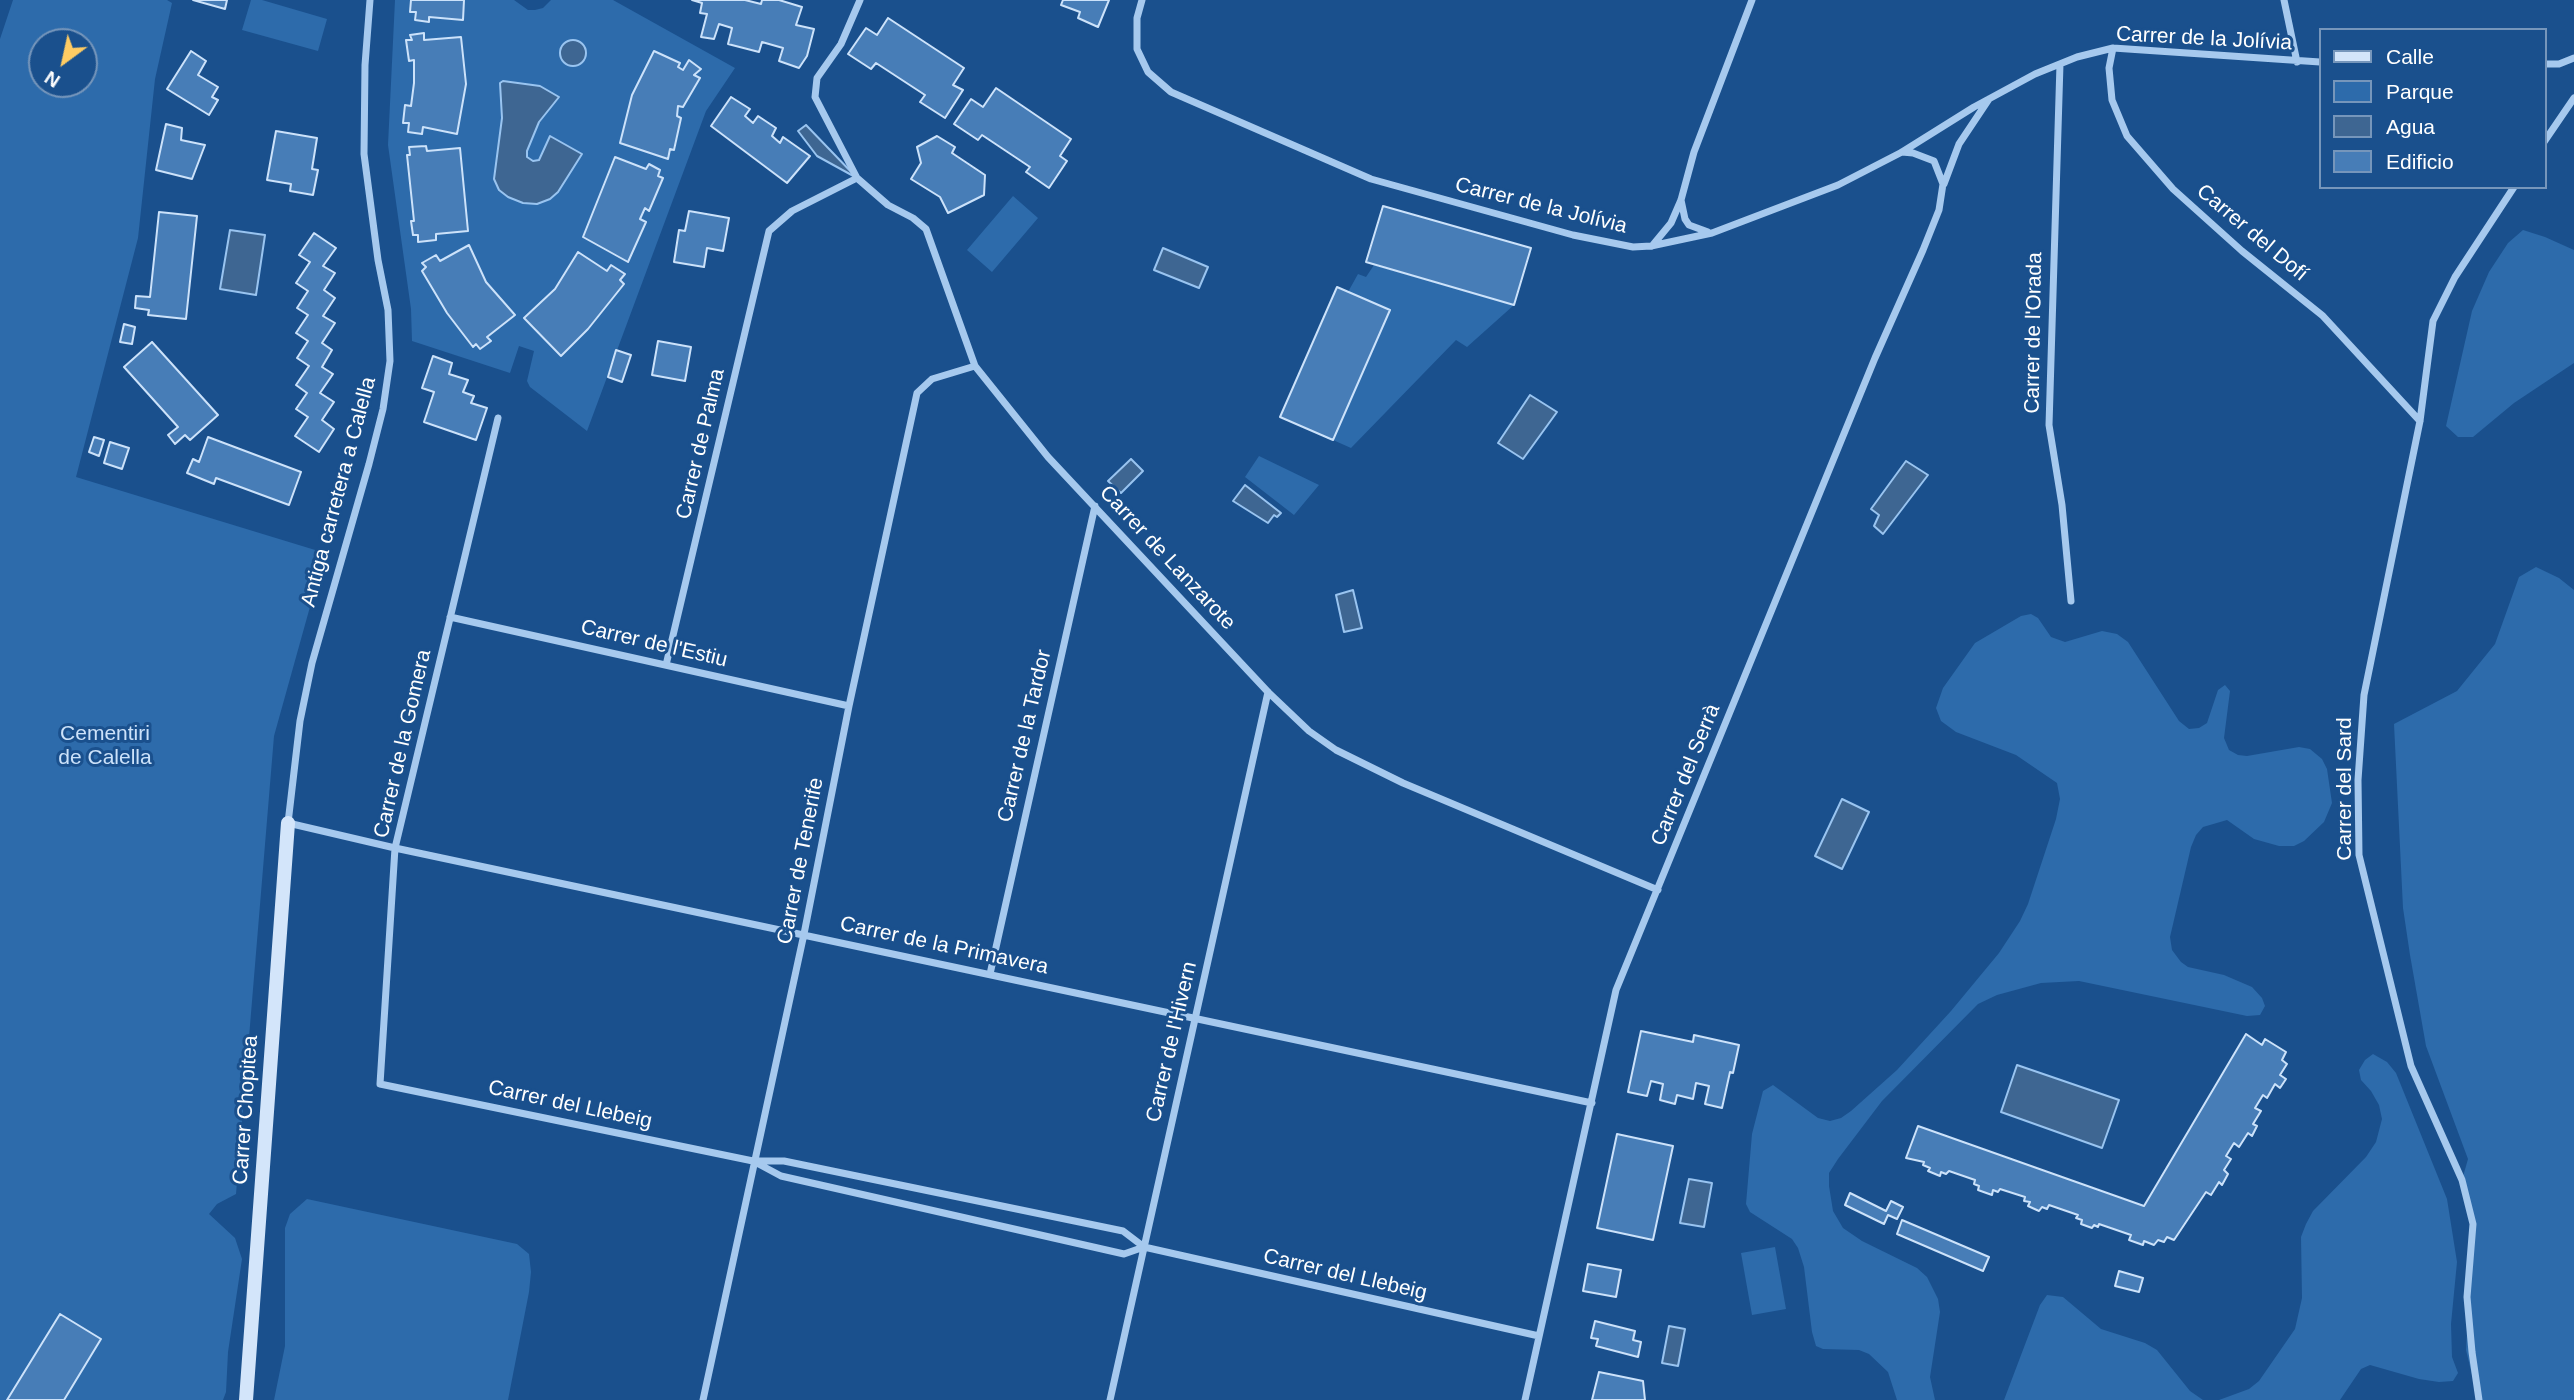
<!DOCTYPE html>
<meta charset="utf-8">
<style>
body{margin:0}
#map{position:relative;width:2574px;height:1400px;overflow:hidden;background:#1a508d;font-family:Helvetica,sans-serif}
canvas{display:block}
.legend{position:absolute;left:2319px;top:28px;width:228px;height:161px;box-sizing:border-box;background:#1a508d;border:2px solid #7696bb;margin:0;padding:9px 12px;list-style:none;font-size:21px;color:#fff}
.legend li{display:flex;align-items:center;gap:14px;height:35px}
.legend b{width:35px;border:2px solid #7696bb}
.north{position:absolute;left:28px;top:28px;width:70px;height:70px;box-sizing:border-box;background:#1a508d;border:2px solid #7696bb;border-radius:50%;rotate:213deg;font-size:19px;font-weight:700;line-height:28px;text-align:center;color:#fff}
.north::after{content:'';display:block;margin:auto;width:24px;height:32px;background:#ffcc63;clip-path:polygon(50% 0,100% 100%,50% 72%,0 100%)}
</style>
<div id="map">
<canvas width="2574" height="1400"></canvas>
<ul class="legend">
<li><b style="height:9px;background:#d3e5fa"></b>Calle</li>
<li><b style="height:19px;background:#2d6bab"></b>Parque</li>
<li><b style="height:19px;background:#3e6692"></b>Agua</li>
<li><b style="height:19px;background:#477db7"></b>Edificio</li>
</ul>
<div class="north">N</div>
</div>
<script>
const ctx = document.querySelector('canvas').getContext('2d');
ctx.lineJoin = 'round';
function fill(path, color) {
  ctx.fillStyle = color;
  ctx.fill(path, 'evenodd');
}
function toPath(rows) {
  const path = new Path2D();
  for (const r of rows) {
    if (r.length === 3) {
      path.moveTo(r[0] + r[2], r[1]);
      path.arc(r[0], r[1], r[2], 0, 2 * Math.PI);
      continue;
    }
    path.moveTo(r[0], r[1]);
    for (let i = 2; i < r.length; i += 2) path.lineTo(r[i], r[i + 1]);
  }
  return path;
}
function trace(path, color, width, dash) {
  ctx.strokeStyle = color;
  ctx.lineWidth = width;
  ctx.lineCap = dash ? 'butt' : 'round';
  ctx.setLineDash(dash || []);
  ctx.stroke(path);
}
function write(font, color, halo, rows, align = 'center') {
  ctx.font = font + ' Helvetica,sans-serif';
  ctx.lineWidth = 6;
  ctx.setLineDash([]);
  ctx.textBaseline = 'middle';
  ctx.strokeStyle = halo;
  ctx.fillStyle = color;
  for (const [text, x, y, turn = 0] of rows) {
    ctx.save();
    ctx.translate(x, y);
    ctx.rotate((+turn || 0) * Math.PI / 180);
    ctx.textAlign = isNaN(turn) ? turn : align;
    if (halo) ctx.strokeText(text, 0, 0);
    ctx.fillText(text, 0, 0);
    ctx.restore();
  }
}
fill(toPath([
 [13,0,167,0,172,3,155,79,138,238,76,477,325,553,274,736,236,1194,217,1204,209,1214,235,1238,242,1259,228,1352,226,1392,223,1400,0,1400,0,39],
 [42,42,84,42,84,84,42,84],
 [251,0,262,0,327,19,318,51,242,30],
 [395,0,411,0,410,12,416,12,415,20,428,22,429,17,462,19,464,0,514,0,528,10,535,10,543,8,551,0,613,0,735,68,706,111,587,431,530,387,527,381,534,351,519,346,510,373,412,341,411,309,388,145],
 [424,33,424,40,461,37,466,85,457,134,423,127,422,134,409,132,409,123,403,123,405,105,411,106,414,83,414,60,409,61,407,40,412,40],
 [654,51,679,63,678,67,683,70,690,60,701,68,694,75,700,79,683,107,678,106,677,116,681,119,675,150,670,149,667,159,620,143,632,95],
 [500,83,558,97,539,122,527,151,527,157,533,161,539,160,550,136,582,154,558,192,550,199,499,190,495,179,502,118],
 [426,146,427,151,460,148,468,231,436,234,436,240,419,242,418,235,413,235,411,221,414,221,407,155,410,155,410,147],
 [615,157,646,169,650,164,660,170,658,176,662,179,650,211,645,208,640,219,646,222,628,261,584,237],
 [469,245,486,282,514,315,487,337,491,341,480,349,476,344,472,347,447,313,426,267,422,263,435,255,440,261],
 [578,252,607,271,611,265,624,275,588,329,561,356,524,318,555,289],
 [1013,196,1038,218,992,272,967,250],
 [2523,230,2545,237,2574,250,2574,363,2514,403,2473,437,2458,437,2446,426,2472,311,2489,272,2508,243],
 [1374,265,1514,305,1467,347,1456,340,1351,448,1333,440,1389,310,1348,292,1358,274,1366,277],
 [1259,456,1319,485,1294,515,1245,477],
 [2536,567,2559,578,2574,590,2574,1400,2478,1400,2466,1350,2473,1223,2462,1180,2468,1159,2426,1046,2410,955,2403,908,2394,724,2457,691,2495,644,2519,577],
 [2031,614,2038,618,2051,637,2065,642,2102,631,2117,634,2128,642,2179,721,2189,729,2199,728,2207,723,2218,690,2225,685,2230,691,2224,738,2229,750,2238,755,2247,756,2299,747,2310,749,2322,759,2327,769,2332,803,2324,822,2304,841,2294,846,2279,846,2254,839,2227,820,2203,827,2196,835,2191,847,2170,937,2172,950,2181,962,2188,967,2224,975,2252,987,2262,998,2265,1006,2260,1015,2247,1016,2079,981,2041,983,1997,995,1978,1004,1882,1101,1838,1159,1829,1173,1829,1186,1833,1211,1843,1228,1862,1241,1917,1268,1927,1277,1938,1299,1940,1312,1930,1377,1935,1400,1897,1400,1888,1372,1869,1354,1859,1350,1823,1349,1816,1346,1812,1332,1804,1267,1798,1248,1792,1239,1750,1212,1746,1204,1752,1134,1763,1091,1773,1085,1818,1118,1830,1121,1841,1118,1851,1111,1897,1070,1951,1011,1999,953,2020,921,2028,904,2056,819,2060,799,2057,783,2016,755,1956,732,1941,721,1936,708,1943,688,1975,643,2021,616],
 [2373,1054,2387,1062,2396,1073,2447,1199,2457,1262,2451,1324,2452,1357,2458,1373,2453,1381,2439,1382,2419,1379,2370,1365,2361,1369,2340,1400,2219,1400,2249,1389,2259,1381,2295,1329,2302,1298,2301,1237,2306,1224,2313,1211,2366,1157,2376,1142,2382,1119,2379,1105,2371,1091,2361,1080,2359,1070,2365,1060],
 [307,1199,517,1244,529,1254,531,1272,529,1292,508,1400,274,1400,285,1346,285,1228,290,1214],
 [1775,1247,1786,1309,1752,1315,1741,1253],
 [2047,1295,2063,1297,2101,1329,2145,1343,2157,1350,2190,1391,2203,1400,2004,1400,2040,1305]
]), '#2d6bab');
const water = toPath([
 [573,53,13],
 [503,81,540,86,559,97,539,122,527,151,527,157,533,161,539,160,550,136,582,154,558,192,550,199,537,204,523,203,508,197,499,190,494,179,502,118,500,83,503,81],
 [806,125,857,178,817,156,798,131,806,125],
 [230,230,265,235,256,295,220,289,230,230],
 [1163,248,1208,267,1199,288,1154,270,1163,248],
 [1530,395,1557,412,1523,459,1498,443,1530,395],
 [1131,459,1143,471,1121,493,1108,481,1131,459],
 [1906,461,1928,475,1883,534,1874,526,1879,515,1871,509,1906,461],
 [1245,485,1281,513,1277,517,1274,515,1268,523,1233,501,1245,485],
 [1353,590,1362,628,1344,632,1336,595,1353,590],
 [1842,799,1869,812,1842,869,1815,856,1842,799],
 [2017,1065,2119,1100,2102,1148,2001,1112,2017,1065],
 [1689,1179,1712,1183,1704,1227,1680,1223,1689,1179],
 [1669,1326,1685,1329,1678,1366,1662,1363,1669,1326]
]);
fill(water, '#3e6692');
trace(water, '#99c4f0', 2);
const building = toPath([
 [193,0,227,0,225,9,193,0],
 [411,0,464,0,463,20,429,17,429,22,415,20,416,12,410,12,411,0],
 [692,0,745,0,761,4,762,0,779,0,802,7,796,25,814,29,807,56,799,68,779,61,783,48,762,42,759,52,728,44,732,28,719,24,714,39,701,37,707,14,700,13,702,3,692,0],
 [1063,0,1109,0,1098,27,1078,18,1080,12,1061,5,1063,0],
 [888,18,964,68,953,85,963,90,945,118,920,102,925,95,876,63,871,69,848,54,866,28,877,35,888,18],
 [424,33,424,40,461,37,466,84,457,134,423,127,422,134,408,132,409,123,403,123,405,105,411,106,414,83,414,60,409,61,406,40,412,40,410,35,424,33],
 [191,51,206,61,198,75,218,87,212,97,218,100,209,115,167,89,191,51],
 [654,51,680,63,678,67,683,70,689,60,701,69,694,75,700,78,683,107,678,106,677,116,681,118,674,150,670,149,668,159,620,143,632,95,654,51],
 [996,88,1071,139,1060,156,1067,161,1049,188,1026,172,1030,167,982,135,978,140,954,124,971,99,983,107,996,88],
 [731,97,750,109,745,116,753,123,758,116,776,128,772,136,780,143,783,137,810,156,787,183,711,126,731,97],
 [166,124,182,128,181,140,205,145,192,179,156,170,166,124],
 [276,131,317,138,312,169,318,170,313,195,290,191,291,184,267,180,276,131],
 [937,136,955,147,952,153,985,175,984,195,948,213,940,197,911,179,921,163,917,147,937,136],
 [426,146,427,151,460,148,468,231,436,234,436,240,418,242,418,235,413,235,411,221,414,221,407,155,410,155,409,147,426,146],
 [615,157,646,169,649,164,660,170,658,176,663,178,649,211,645,208,640,219,646,222,628,262,583,237,615,157],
 [1383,206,1531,248,1514,305,1366,262,1383,206],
 [689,211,729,218,723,251,707,248,704,267,674,262,679,230,685,231,689,211],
 [159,212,197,216,186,319,148,315,149,310,135,308,136,296,150,297,159,212],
 [314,233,336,248,323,266,335,273,324,290,335,298,323,316,335,323,322,343,332,350,322,367,333,374,320,393,334,402,322,420,334,429,319,452,295,436,308,417,296,409,307,393,296,385,309,366,297,358,308,341,296,333,308,315,297,308,308,291,296,283,310,262,299,255,314,233],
 [469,245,486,282,515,315,487,337,491,341,480,349,476,344,473,347,447,313,422,271,426,267,422,263,436,255,440,261,469,245],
 [578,252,607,271,611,265,625,274,620,280,624,284,588,329,561,356,524,318,555,289,578,252],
 [1337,287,1390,310,1333,440,1280,417,1337,287],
 [124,324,135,327,132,344,120,342,124,324],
 [658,341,691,347,685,381,652,375,658,341],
 [152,342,218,415,190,440,185,435,175,444,168,435,178,427,124,367,152,342],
 [616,350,631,355,622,382,608,377,616,350],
 [433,356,452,363,449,374,468,380,463,392,474,396,471,403,487,408,476,440,424,422,434,392,422,388,433,356],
 [94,437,104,440,99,456,89,452,94,437],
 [208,437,301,472,289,505,216,478,214,484,187,473,193,459,199,462,208,437],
 [110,442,129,448,122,469,104,463,110,442],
 [1641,1031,1693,1042,1694,1035,1739,1045,1733,1073,1730,1072,1722,1108,1705,1104,1709,1086,1696,1083,1693,1099,1677,1095,1675,1104,1660,1100,1663,1084,1651,1081,1647,1096,1628,1092,1641,1031],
 [2246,1034,2262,1045,2265,1039,2286,1052,2282,1060,2287,1064,2280,1075,2286,1079,2280,1088,2275,1084,2267,1098,2263,1095,2255,1108,2261,1111,2253,1124,2257,1126,2252,1136,2248,1133,2239,1147,2234,1143,2226,1156,2231,1159,2224,1170,2228,1174,2222,1185,2219,1182,2211,1195,2206,1192,2174,1240,2167,1237,2164,1242,2158,1240,2154,1245,2144,1241,2143,1245,2129,1240,2131,1235,2099,1224,2098,1227,2094,1225,2092,1228,2081,1224,2082,1220,2076,1218,2078,1215,2049,1205,2047,1209,2042,1207,2039,1211,2028,1206,2030,1202,2024,1201,2025,1197,2000,1189,1998,1192,1993,1190,1992,1195,1978,1190,1979,1186,1974,1184,1975,1180,1949,1171,1946,1174,1941,1172,1940,1176,1928,1171,1930,1168,1923,1165,1924,1162,1906,1158,1918,1126,2144,1206,2246,1034],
 [1617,1134,1673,1146,1653,1240,1597,1228,1617,1134],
 [1850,1193,1886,1211,1891,1201,1903,1207,1897,1219,1888,1215,1884,1224,1845,1205,1850,1193],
 [1902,1220,1989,1257,1983,1271,1897,1234,1902,1220],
 [1588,1264,1621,1270,1616,1297,1583,1291,1588,1264],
 [2119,1271,2143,1278,2139,1292,2115,1286,2119,1271],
 [60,1314,101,1339,64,1400,7,1400,60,1314],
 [1595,1321,1635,1331,1633,1340,1641,1342,1638,1357,1596,1346,1598,1339,1591,1338,1595,1321],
 [1599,1372,1643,1381,1645,1400,1592,1400,1599,1372]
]);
fill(building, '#477db7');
trace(building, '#cce2fa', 2);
trace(toPath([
 [370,0,365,65,364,154,378,260,388,310,390,361,383,409,369,464,312,663,300,721,288,823,395,848,1592,1103],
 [1142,0,1137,18,1137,49,1148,72,1171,92,1371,179,1573,235,1633,247,1651,246,1712,233,1838,185,1902,152,1974,107,2035,74,2077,57,2113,48,2320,62],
 [2284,0,2297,62],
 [2113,48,2109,68,2112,100,2127,136,2173,189,2242,251,2323,316,2420,421],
 [2060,64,2049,425,2062,505,2071,601],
 [2544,64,2559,64,2574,58],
 [2544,142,2574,98],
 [857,178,815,97,817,78,841,44,860,0],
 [1944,184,1959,144,1989,99],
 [1681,200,1685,219,1689,225,1708,232],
 [1652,246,1671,223,1681,200,1694,152,1752,0],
 [498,418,395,848,380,1084,753,1161,784,1161,1123,1231,1144,1247,1539,1336],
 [450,617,849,706],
 [666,665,769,231,792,211,857,178,888,205,913,218,926,229,975,366,1048,457,1268,692,1309,731,1336,750,1403,783,1658,890],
 [990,974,1095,506],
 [755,1162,781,1176,1124,1254,1144,1247],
 [703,1400,804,934,849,706,917,393,932,379,975,366],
 [1110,1400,1268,692],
 [1525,1400,1616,990,1875,358,1923,250,1939,210,1943,184,1934,161,1913,153,1902,152],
 [2479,1400,2472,1352,2467,1297,2473,1224,2462,1180,2411,1066,2359,855,2358,780,2364,695,2420,421,2433,321,2455,277,2514,187]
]), '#a6c9ee', 7);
trace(toPath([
 [246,1400,288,823]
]), '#d3e5fa', 14);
write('21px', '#fff', '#1a508d', [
 ["Carrer de la Jolívia",2204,39,3],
 ["Carrer de la Jolívia",1541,206,14],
 ["Carrer del Dofí",2252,233,40],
 ["Carrer de l'Orada",2034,333,-89],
 ["Carrer de Palma",701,444,-77],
 ["Antiga carretera a Calella",339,492,-75],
 ["Carrer de Lanzarote",1167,558,47],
 ["Carrer de l'Estiu",654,644,13],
 ["Carrer de la Tardor",1025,736,-77],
 ["Carrer de la Gomera",403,744,-77],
 ["Carrer del Serrà",1686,775,-68],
 ["Carrer del Sard",2345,789,-90],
 ["Carrer de Tenerife",801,861,-79],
 ["Carrer de la Primavera",944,946,12],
 ["Carrer de l'Hivern",1172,1042,-77],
 ["Carrer del Llebeig",570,1105,12],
 ["Carrer Chopitea",246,1110,-86],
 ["Carrer del Llebeig",1345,1275,13]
]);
write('21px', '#cce2fa', '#1a508d', [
 ["Cementiri",105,734],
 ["de Calella",105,758]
]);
</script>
